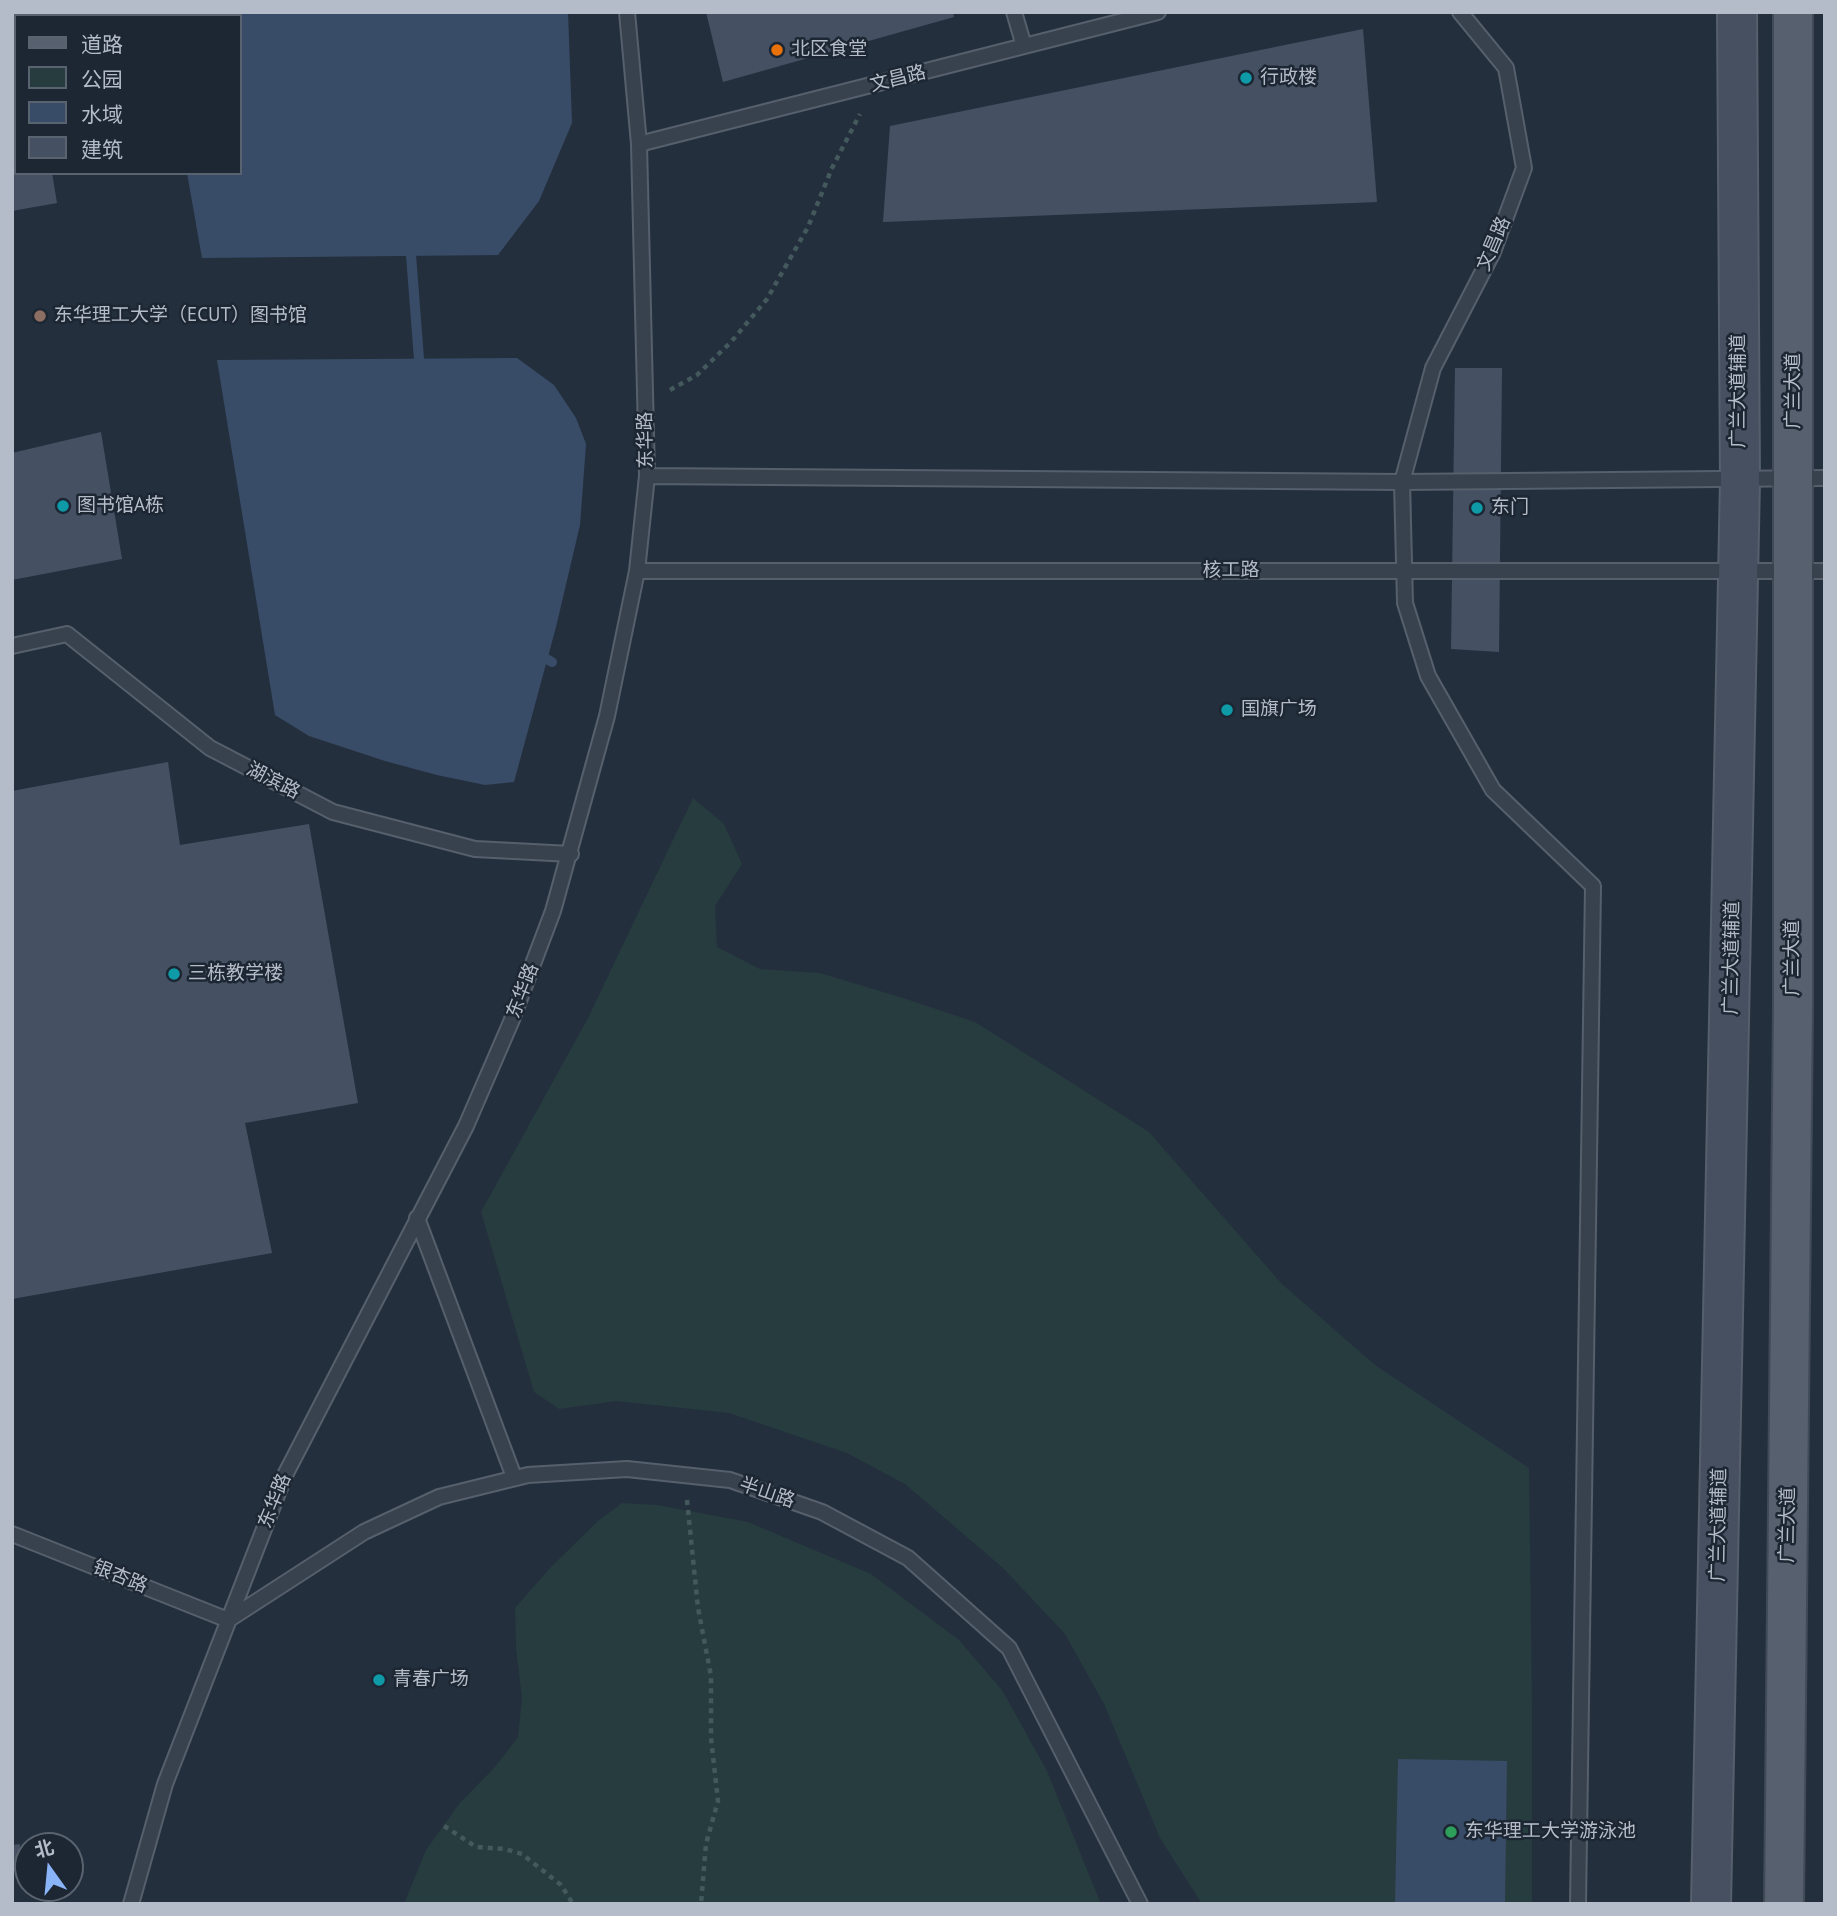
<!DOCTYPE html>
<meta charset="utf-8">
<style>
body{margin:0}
#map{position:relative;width:1837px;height:1916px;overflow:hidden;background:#242f3e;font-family:"PT Sans","Noto Sans SC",sans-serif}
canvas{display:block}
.frame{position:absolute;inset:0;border:14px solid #b4bcc9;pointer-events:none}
.legend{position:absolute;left:14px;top:14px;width:228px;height:161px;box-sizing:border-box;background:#1d2633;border:2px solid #59626f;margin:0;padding:9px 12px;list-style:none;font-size:21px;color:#b4bcc9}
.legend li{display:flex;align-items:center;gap:14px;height:35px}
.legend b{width:35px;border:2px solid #59626f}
.north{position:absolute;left:14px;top:1832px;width:70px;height:70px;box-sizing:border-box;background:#1d2633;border:2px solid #59626f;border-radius:50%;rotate:345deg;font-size:19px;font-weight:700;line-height:28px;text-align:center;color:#b4bcc9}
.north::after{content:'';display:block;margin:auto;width:24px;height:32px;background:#8ab4f8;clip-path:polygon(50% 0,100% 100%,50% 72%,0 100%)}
</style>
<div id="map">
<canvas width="1837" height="1916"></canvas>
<div class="frame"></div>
<ul class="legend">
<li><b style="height:9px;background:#56606e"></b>道路</li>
<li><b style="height:19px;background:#263c3f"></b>公园</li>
<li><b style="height:19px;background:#394c67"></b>水域</li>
<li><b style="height:19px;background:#455162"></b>建筑</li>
</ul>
<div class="north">北</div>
</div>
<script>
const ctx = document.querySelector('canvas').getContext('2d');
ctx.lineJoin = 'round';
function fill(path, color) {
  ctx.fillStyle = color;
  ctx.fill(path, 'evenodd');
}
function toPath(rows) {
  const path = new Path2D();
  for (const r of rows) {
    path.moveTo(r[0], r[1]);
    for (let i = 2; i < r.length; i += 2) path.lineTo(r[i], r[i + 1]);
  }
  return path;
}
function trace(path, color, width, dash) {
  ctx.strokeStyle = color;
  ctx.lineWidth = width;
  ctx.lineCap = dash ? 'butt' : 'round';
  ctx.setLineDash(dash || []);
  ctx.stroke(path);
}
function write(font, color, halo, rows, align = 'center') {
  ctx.font = font + ' "PT Sans","Noto Sans SC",sans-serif';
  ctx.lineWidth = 5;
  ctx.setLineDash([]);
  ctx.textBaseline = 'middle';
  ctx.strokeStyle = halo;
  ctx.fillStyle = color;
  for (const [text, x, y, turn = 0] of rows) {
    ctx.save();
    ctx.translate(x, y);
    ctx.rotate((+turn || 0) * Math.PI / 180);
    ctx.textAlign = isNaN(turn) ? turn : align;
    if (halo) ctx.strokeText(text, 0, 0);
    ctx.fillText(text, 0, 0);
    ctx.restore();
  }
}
fill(toPath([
 [693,798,724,824,742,864,715,906,717,947,760,969,820,973,903,998,975,1022,1058,1074,1149,1132,1282,1284,1375,1365,1529,1468,1532,1702,1532,1904,1202,1904,1160,1838,1104,1704,1065,1634,1003,1568,905,1484,847,1453,729,1413,617,1401,559,1409,534,1392,481,1212,588,1018],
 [622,1503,657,1505,748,1522,871,1574,959,1640,1002,1690,1047,1771,1101,1904,404,1904,426,1850,459,1804,495,1767,518,1737,522,1698,516,1648,515,1608,551,1567,598,1521]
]), '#263c3f');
fill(toPath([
 [135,12,568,12,572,123,539,201,498,255,202,258,187,173,240,173,240,16,137,16],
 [517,358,554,385,576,418,586,444,580,525,556,627,514,782,485,785,437,775,385,761,309,736,275,715,217,360],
 [1398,1759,1507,1761,1505,1904,1395,1904]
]), '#394c67');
trace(toPath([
 [410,242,420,372],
 [536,653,552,662]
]), '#394c67', 10);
fill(toPath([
 [706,12,953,12,954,17,723,82],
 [1363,29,1377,202,883,222,890,126],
 [16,76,16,173,52,173,57,203,12,211,12,77],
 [1455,368,1502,368,1499,652,1451,649],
 [101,432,122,559,12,580,12,453],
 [168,762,180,845,309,824,358,1103,245,1123,272,1253,12,1299,12,791],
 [20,1844,19,1870,12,1871,12,1845]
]), '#455162');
const lane = toPath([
 [1014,12,1024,46],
 [1460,12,1506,68,1524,168,1493,252,1433,368,1402,482,1405,603,1428,676,1493,790,1593,886,1578,1904],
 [639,144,1158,12],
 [647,476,1402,482,1825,478],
 [637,571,1825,571],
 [12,646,67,634,210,748,333,812,475,849,571,854],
 [417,1218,514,1477],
 [12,1534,228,1620,364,1532,439,1497,528,1475,627,1469,730,1480,822,1512,908,1558,1009,1648,1140,1904],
 [131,1904,165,1784,285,1475,466,1126,511,1022,553,911,607,716,637,571,647,476,639,144,627,12]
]);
const secondary = toPath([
 [1711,1904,1740,480,1737,12]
]);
const primary = toPath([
 [1784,1904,1793,1007,1793,12]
]);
trace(lane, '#565f6c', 18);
trace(secondary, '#565f6c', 42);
trace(primary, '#414a57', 42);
trace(toPath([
 [670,390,697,375,731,342,767,299,808,227,832,168,860,114],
 [687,1500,698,1608,711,1676,711,1738,718,1801,706,1844,701,1904],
 [444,1826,476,1847,505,1849,522,1854,561,1885,573,1904]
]), '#44595c', 4.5, [5, 5]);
trace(lane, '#38414e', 14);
trace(secondary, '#465061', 38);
trace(primary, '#56606e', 38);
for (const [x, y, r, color] of [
 [777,50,7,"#e8710a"],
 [1246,78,7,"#0f9aa8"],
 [40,316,7,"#8d6e63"],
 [63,506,7,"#0f9aa8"],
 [1477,508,7,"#0f9aa8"],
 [1227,710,7,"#0f9aa8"],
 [174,974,7,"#0f9aa8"],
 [379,1680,7,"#0f9aa8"],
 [1451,1832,7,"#2e9e5b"]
]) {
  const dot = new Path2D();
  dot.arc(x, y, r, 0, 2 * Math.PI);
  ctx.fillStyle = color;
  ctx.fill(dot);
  trace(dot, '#1d2633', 2.5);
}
write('19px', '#b4bcc9', '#1d2633', [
 ["北区食堂",791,50],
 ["行政楼",1260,78],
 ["东华理工大学（ECUT）图书馆",54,316],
 ["图书馆A栋",77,506],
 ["东门",1491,508],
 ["国旗广场",1241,710],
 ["三栋教学楼",188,974],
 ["青春广场",393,1680],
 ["东华理工大学游泳池",1465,1832]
], 'left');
write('19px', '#b4bcc9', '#1d2633', [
 ["文昌路",898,79,-14],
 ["文昌路",1494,244,-67],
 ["广兰大道辅道",1739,391,-90],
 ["广兰大道",1794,391,-90],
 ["东华路",646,440,-91],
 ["核工路",1231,571],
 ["湖滨路",273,781,27],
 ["广兰大道辅道",1732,958,-89],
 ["广兰大道",1793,958,-90],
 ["东华路",523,991,-69],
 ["半山路",767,1493,19],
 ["东华路",275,1501,-68],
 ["广兰大道辅道",1719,1525,-89],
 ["广兰大道",1788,1525,-89],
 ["银杏路",120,1577,22]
]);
</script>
